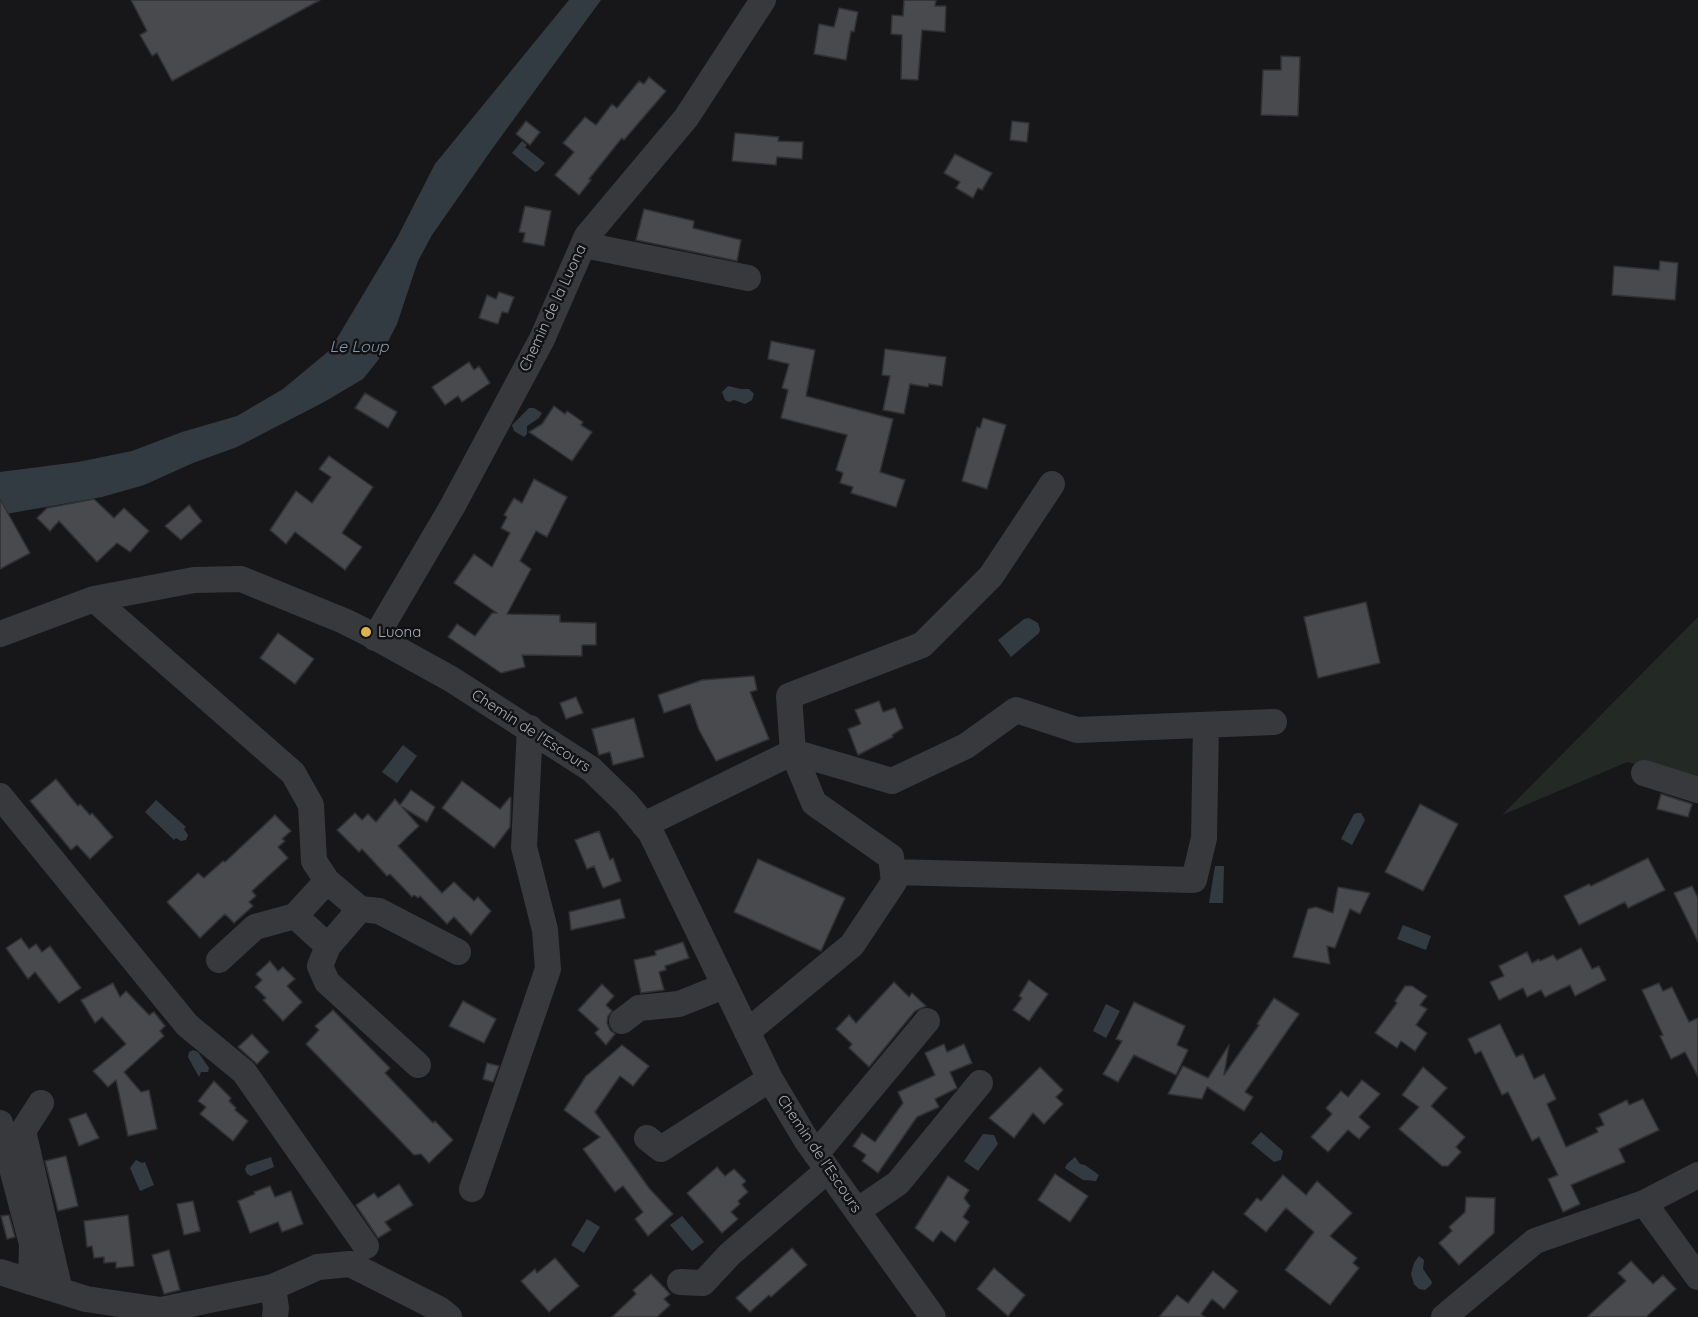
<!DOCTYPE html>
<style>
body{margin:0}
canvas{display:block;background:#171719}
</style>
<canvas width="1698" height="1317"></canvas>
<script>
const ctx = document.querySelector('canvas').getContext('2d');
ctx.lineJoin = 'round';
function fill(path, color) {
  ctx.fillStyle = color;
  ctx.fill(path, 'evenodd');
}
function toPath(rows) {
  const path = new Path2D();
  for (const r of rows) {
    path.moveTo(r[0], r[1]);
    for (let i = 2; i < r.length; i += 2) path.lineTo(r[i], r[i + 1]);
  }
  return path;
}
function trace(path, color, width, dash) {
  ctx.strokeStyle = color;
  ctx.lineWidth = width;
  ctx.lineCap = dash ? 'butt' : 'round';
  ctx.setLineDash(dash || []);
  ctx.stroke(path);
}
function write(font, color, halo, rows, align = 'center') {
  ctx.font = font + ' Quicksand,sans-serif';
  ctx.lineWidth = 5;
  ctx.setLineDash([]);
  ctx.textBaseline = 'middle';
  ctx.strokeStyle = halo;
  ctx.fillStyle = color;
  for (const [text, x, y, turn = 0] of rows) {
    ctx.save();
    ctx.translate(x, y);
    ctx.rotate((+turn || 0) * Math.PI / 180);
    ctx.textAlign = isNaN(turn) ? turn : align;
    if (halo) ctx.strokeText(text, 0, 0);
    ctx.fillText(text, 0, 0);
    ctx.restore();
  }
}
fill(toPath([
 [1698,617,1698,780,1627,762,1502,815]
]), '#232a25');
fill(toPath([
 [569,0,601,0,492,149,432,235,418,261,397,324,379,359,363,379,324,402,237,447,193,463,144,485,102,497,0,515,0,472,78,462,132,451,182,432,237,416,283,389,330,350,397,238,435,164],
 [522,141,527,145,525,147,545,163,538,171,535,172,512,153],
 [728,386,741,389,749,389,754,394,752,400,745,404,734,400,729,402,725,400,722,392],
 [529,408,534,408,542,413,539,418,527,426,527,434,524,437,514,431,512,425],
 [1029,618,1038,623,1040,630,1039,633,1011,657,998,640,1024,619],
 [403,745,417,756,397,783,382,772],
 [156,800,186,827,184,829,188,835,186,840,181,841,176,838,174,840,145,812],
 [1357,813,1361,813,1365,820,1352,845,1341,839,1354,814],
 [1215,866,1224,866,1223,903,1209,903],
 [1403,925,1431,936,1426,950,1397,939],
 [1106,1004,1120,1011,1106,1038,1093,1031],
 [193,1050,198,1052,209,1068,208,1072,201,1072,199,1077,188,1057,189,1052],
 [1261,1132,1283,1151,1281,1160,1274,1162,1251,1143],
 [983,1134,994,1135,998,1144,978,1171,964,1161],
 [271,1157,274,1167,251,1176,247,1174,245,1169,247,1165],
 [1075,1157,1080,1164,1085,1165,1099,1175,1096,1181,1083,1180,1065,1168,1067,1164],
 [136,1160,142,1163,145,1162,154,1185,140,1191,130,1168],
 [682,1216,704,1242,692,1251,670,1225],
 [587,1219,600,1227,584,1253,571,1245],
 [1419,1256,1424,1260,1423,1269,1432,1282,1431,1285,1425,1290,1419,1289,1414,1284,1411,1274,1414,1263]
]), '#333b42');
const building = toPath([
 [131,0,320,0,172,81,157,53,152,56,140,35,147,31,131,0],
 [904,0,936,0,935,6,946,6,945,32,922,30,918,80,901,79,902,35,891,34,892,15,903,16,904,0],
 [839,8,858,12,854,32,851,31,846,60,814,54,819,24,834,27,839,8],
 [1281,56,1300,57,1298,116,1261,115,1263,70,1281,70,1281,56],
 [649,77,666,91,624,140,622,138,589,179,591,180,579,195,555,175,574,152,563,143,585,117,596,125,612,104,617,108,639,81,644,84,649,77],
 [526,121,540,132,530,145,516,134,526,121],
 [1012,121,1029,123,1027,142,1010,140,1012,121],
 [735,133,779,137,778,141,803,142,802,159,777,157,776,165,732,161,735,133],
 [955,154,992,173,982,190,978,188,973,198,956,188,960,182,944,173,955,154],
 [525,206,551,211,544,246,523,242,525,233,519,232,525,206],
 [644,209,694,221,693,228,741,240,737,261,636,240,644,209],
 [1660,261,1678,263,1675,300,1612,295,1614,266,1659,270,1660,261],
 [499,292,514,297,508,313,502,312,498,324,479,318,487,295,496,299,499,292],
 [771,341,815,350,806,396,893,419,880,472,905,480,896,507,851,493,853,487,840,483,843,473,836,470,847,435,781,418,788,390,782,388,789,364,768,359,771,341],
 [885,349,946,357,942,386,929,384,928,387,910,384,904,414,883,410,890,376,882,375,885,349],
 [469,362,474,370,479,366,490,383,462,402,458,396,445,405,432,387,469,362],
 [365,393,397,412,388,428,355,408,365,393],
 [554,406,565,414,567,411,583,422,581,425,592,432,572,461,529,432,542,424,554,406],
 [983,418,1006,425,987,489,962,481,977,427,980,428,983,418],
 [329,456,373,487,342,533,362,547,345,570,295,532,286,544,270,530,296,491,312,503,331,477,319,469,329,456],
 [534,479,567,497,547,537,536,531,520,561,531,569,507,614,560,615,560,622,596,623,596,645,582,645,582,656,522,655,525,667,501,673,448,637,457,624,475,636,492,613,497,613,454,583,474,554,492,567,510,533,501,528,507,517,504,515,514,498,522,503,534,479],
 [0,499,30,553,0,569,0,499],
 [94,499,114,518,124,508,149,531,130,552,117,543,97,562,59,521,50,531,37,518,47,508,94,499],
 [189,505,202,521,181,540,165,526,189,505],
 [1366,602,1380,663,1318,678,1304,617,1366,602],
 [278,633,314,659,295,684,260,658,278,633],
 [754,676,757,690,750,692,769,739,716,761,699,730,690,704,664,713,658,695,702,680,754,676],
 [576,697,583,713,566,719,560,703,576,697],
 [879,701,883,712,895,708,903,728,892,735,893,737,858,755,848,729,861,724,855,710,879,701],
 [634,718,644,757,613,765,610,752,599,755,592,729,634,718],
 [56,779,78,806,80,804,90,815,92,813,113,837,90,859,77,845,71,850,30,801,56,779],
 [462,781,500,809,510,797,511,798,510,827,494,848,442,808,462,781],
 [411,790,435,807,427,822,402,807,419,826,398,846,442,893,454,882,474,901,478,897,491,911,471,935,454,917,447,924,420,896,418,898,414,895,412,897,390,874,387,876,362,849,359,852,337,830,355,813,362,820,368,814,376,822,395,799,400,805,411,790],
 [1661,794,1692,804,1688,817,1657,809,1661,794],
 [1420,804,1458,824,1423,891,1385,872,1420,804],
 [275,815,291,831,282,839,285,841,278,847,288,858,252,891,256,896,249,902,253,906,234,923,225,914,200,938,167,902,198,873,204,878,223,861,225,862,275,815],
 [599,831,610,860,613,858,621,881,603,888,594,866,587,869,575,840,599,831],
 [1648,858,1665,890,1628,908,1625,902,1579,925,1564,896,1589,884,1591,886,1648,858],
 [758,859,845,898,821,951,734,912,758,859],
 [1692,886,1698,898,1698,942,1674,893,1692,886],
 [1338,887,1370,893,1360,914,1350,909,1335,948,1327,946,1330,964,1293,957,1308,909,1316,907,1333,913,1338,887],
 [620,899,625,918,571,930,569,912,620,899],
 [21,938,29,949,36,944,42,952,50,946,81,988,59,1003,35,972,28,979,6,948,21,938],
 [683,942,689,958,665,966,666,970,659,972,664,990,641,993,634,960,656,955,655,951,683,942],
 [1581,948,1592,969,1599,966,1606,980,1575,996,1570,985,1545,997,1541,990,1527,997,1523,988,1499,1000,1490,982,1504,976,1499,966,1527,952,1532,963,1539,959,1540,961,1553,955,1557,960,1581,948],
 [270,961,278,971,283,967,295,979,287,986,302,1002,283,1021,263,1000,266,998,255,987,262,980,256,974,270,961],
 [1029,980,1048,994,1029,1021,1013,1010,1022,998,1019,996,1029,980],
 [894,982,909,997,912,993,926,1006,915,1011,869,1067,849,1048,852,1044,836,1029,849,1015,856,1023,894,982],
 [113,983,120,997,126,991,149,1015,154,1012,165,1026,160,1031,164,1036,124,1072,141,1092,149,1090,157,1129,128,1136,116,1080,108,1087,93,1071,126,1044,102,1017,95,1023,81,1000,113,983],
 [1659,983,1663,991,1672,987,1689,1022,1698,1018,1698,1077,1685,1052,1671,1059,1660,1036,1663,1035,1642,990,1659,983],
 [602,984,614,996,606,1005,612,1011,608,1016,607,1023,610,1030,615,1034,606,1045,595,1033,599,1029,578,1010,602,984],
 [1405,986,1412,986,1427,996,1420,1005,1427,1009,1416,1025,1427,1033,1415,1051,1401,1041,1397,1048,1375,1033,1397,1003,1395,1001,1405,986],
 [1274,998,1299,1014,1245,1092,1253,1097,1244,1111,1207,1087,1202,1099,1168,1094,1183,1066,1208,1078,1229,1045,1224,1075,1259,1025,1257,1024,1274,998],
 [463,1001,496,1019,484,1043,449,1026,463,1001],
 [1134,1002,1185,1026,1177,1045,1188,1050,1176,1075,1134,1055,1118,1082,1103,1074,1122,1041,1116,1039,1134,1002],
 [333,1010,390,1068,385,1073,433,1123,435,1121,453,1140,429,1163,421,1154,414,1155,306,1044,319,1030,315,1026,333,1010],
 [1500,1024,1516,1057,1523,1054,1534,1079,1544,1074,1556,1099,1547,1104,1566,1147,1598,1132,1596,1128,1604,1125,1599,1114,1627,1100,1629,1105,1643,1099,1659,1130,1619,1149,1625,1162,1571,1185,1580,1204,1563,1212,1548,1179,1558,1175,1539,1137,1532,1141,1508,1092,1502,1095,1481,1051,1475,1054,1468,1039,1500,1024],
 [252,1034,269,1052,257,1064,238,1047,252,1034],
 [944,1044,947,1052,964,1044,972,1063,950,1072,957,1088,935,1099,939,1107,917,1117,878,1173,862,1161,866,1155,853,1146,862,1133,875,1142,903,1103,898,1092,935,1075,925,1053,944,1044],
 [622,1045,649,1066,633,1086,620,1076,595,1112,649,1188,673,1214,648,1236,635,1219,643,1212,623,1186,615,1192,583,1149,600,1137,564,1110,586,1076,622,1045],
 [487,1063,499,1066,493,1082,483,1079,487,1063],
 [1040,1067,1063,1090,1056,1097,1063,1104,1044,1124,1033,1113,1014,1138,989,1118,1040,1067],
 [1423,1067,1447,1088,1431,1106,1465,1137,1456,1147,1461,1152,1448,1166,1442,1166,1399,1129,1419,1107,1402,1095,1423,1067],
 [1362,1080,1380,1094,1359,1117,1370,1127,1359,1139,1348,1130,1328,1152,1311,1137,1332,1114,1326,1108,1341,1091,1348,1097,1362,1080],
 [214,1081,231,1098,229,1101,236,1108,235,1110,248,1121,233,1141,200,1114,206,1107,198,1101,214,1081],
 [86,1113,99,1138,79,1146,69,1119,86,1113],
 [66,1156,78,1206,58,1211,45,1161,66,1156],
 [717,1167,725,1176,734,1169,746,1181,742,1185,748,1192,738,1201,740,1204,731,1212,738,1219,722,1233,687,1193,717,1167],
 [1055,1174,1088,1196,1070,1222,1038,1200,1055,1174],
 [1283,1175,1306,1195,1317,1181,1352,1213,1330,1236,1357,1258,1353,1263,1359,1268,1330,1305,1285,1270,1314,1232,1286,1208,1266,1232,1244,1214,1257,1198,1261,1201,1283,1175],
 [948,1176,969,1190,964,1198,970,1206,963,1217,969,1222,955,1242,941,1231,933,1242,915,1228,948,1176],
 [399,1184,413,1205,385,1222,391,1230,378,1238,356,1205,374,1193,378,1198,399,1184],
 [270,1186,275,1197,291,1191,303,1224,282,1232,278,1222,250,1233,238,1201,255,1194,254,1192,270,1186],
 [1466,1197,1495,1198,1494,1233,1459,1265,1439,1243,1452,1231,1449,1227,1465,1212,1466,1197],
 [193,1201,200,1231,184,1235,177,1204,193,1201],
 [9,1215,15,1237,7,1239,1,1216,9,1215],
 [128,1215,134,1266,116,1268,116,1262,104,1263,104,1257,94,1258,92,1246,87,1247,84,1221,128,1215],
 [792,1248,807,1265,771,1297,769,1295,750,1312,736,1298,792,1248],
 [169,1250,180,1290,164,1294,152,1255,169,1250],
 [555,1258,579,1286,549,1312,521,1281,535,1269,537,1273,555,1258],
 [1631,1261,1653,1284,1663,1275,1676,1289,1646,1317,1587,1317,1626,1281,1618,1273,1631,1261],
 [994,1268,1025,1295,1008,1316,977,1289,994,1268],
 [1213,1271,1238,1291,1224,1309,1212,1299,1201,1314,1205,1317,1159,1317,1177,1295,1188,1303,1213,1271],
 [651,1274,670,1294,664,1299,670,1305,657,1317,612,1317,636,1294,633,1290,651,1274]
]);
fill(building, '#494a4d');
trace(building, '#313134', 1.5);
trace(toPath([
 [584,245,748,278],
 [94,599,293,773,311,805,314,861,327,881,360,909,328,946,320,966,327,982,418,1065],
 [0,634,94,599,194,580,241,579,344,621,366,632,451,679,591,769,626,803,651,833,770,1079,807,1141,933,1317],
 [375,638,452,507,542,339,587,236,686,118,763,0],
 [1644,773,1698,790],
 [0,796,187,1025,244,1072,366,1246],
 [644,825,793,752,789,696,922,645,991,576,1052,484],
 [893,872,1194,880,1204,838,1206,725],
 [360,909,379,911,458,952],
 [295,916,327,881],
 [219,960,255,927,295,916,328,946],
 [622,1021,639,1008,679,1004,724,986],
 [747,1032,852,945,894,882,891,857,814,803,793,752,892,781,966,746,1016,710,1077,730,1274,722],
 [41,1103,23,1131,60,1291],
 [0,1123,32,1244,31,1282],
 [647,1138,661,1149,770,1079],
 [816,1154,927,1021],
 [472,1189,548,969,545,930,524,847,530,728],
 [1644,1203,1698,1277],
 [857,1211,898,1183,980,1083],
 [0,1272,86,1299,161,1310,273,1287,318,1267,350,1264,439,1309,449,1317],
 [680,1282,703,1283,730,1254,828,1170],
 [273,1287,276,1308,275,1317],
 [1444,1317,1535,1241,1644,1203,1698,1175]
]), '#38393d', 26);
for (const [x, y, r, color] of [
 [366,632,6,"#deb349"]
]) {
  const dot = new Path2D();
  dot.arc(x, y, r, 0, 2 * Math.PI);
  ctx.fillStyle = color;
  ctx.fill(dot);
  trace(dot, '#121214', 2);
}
write('15px', '#aaaeb7', '#121214', [
 ["Chemin de la Luona",553,308,-65],
 ["Chemin de l'Escours",531,731,33],
 ["Chemin de l'Escours",819,1154,56]
]);
write('15px', '#aaaeb7', '#121214', [
 ["Luona",378,632]
], 'left');
write('italic 16px', '#8599ae', '#121214', [
 ["Le Loup",359,347]
]);
</script>
